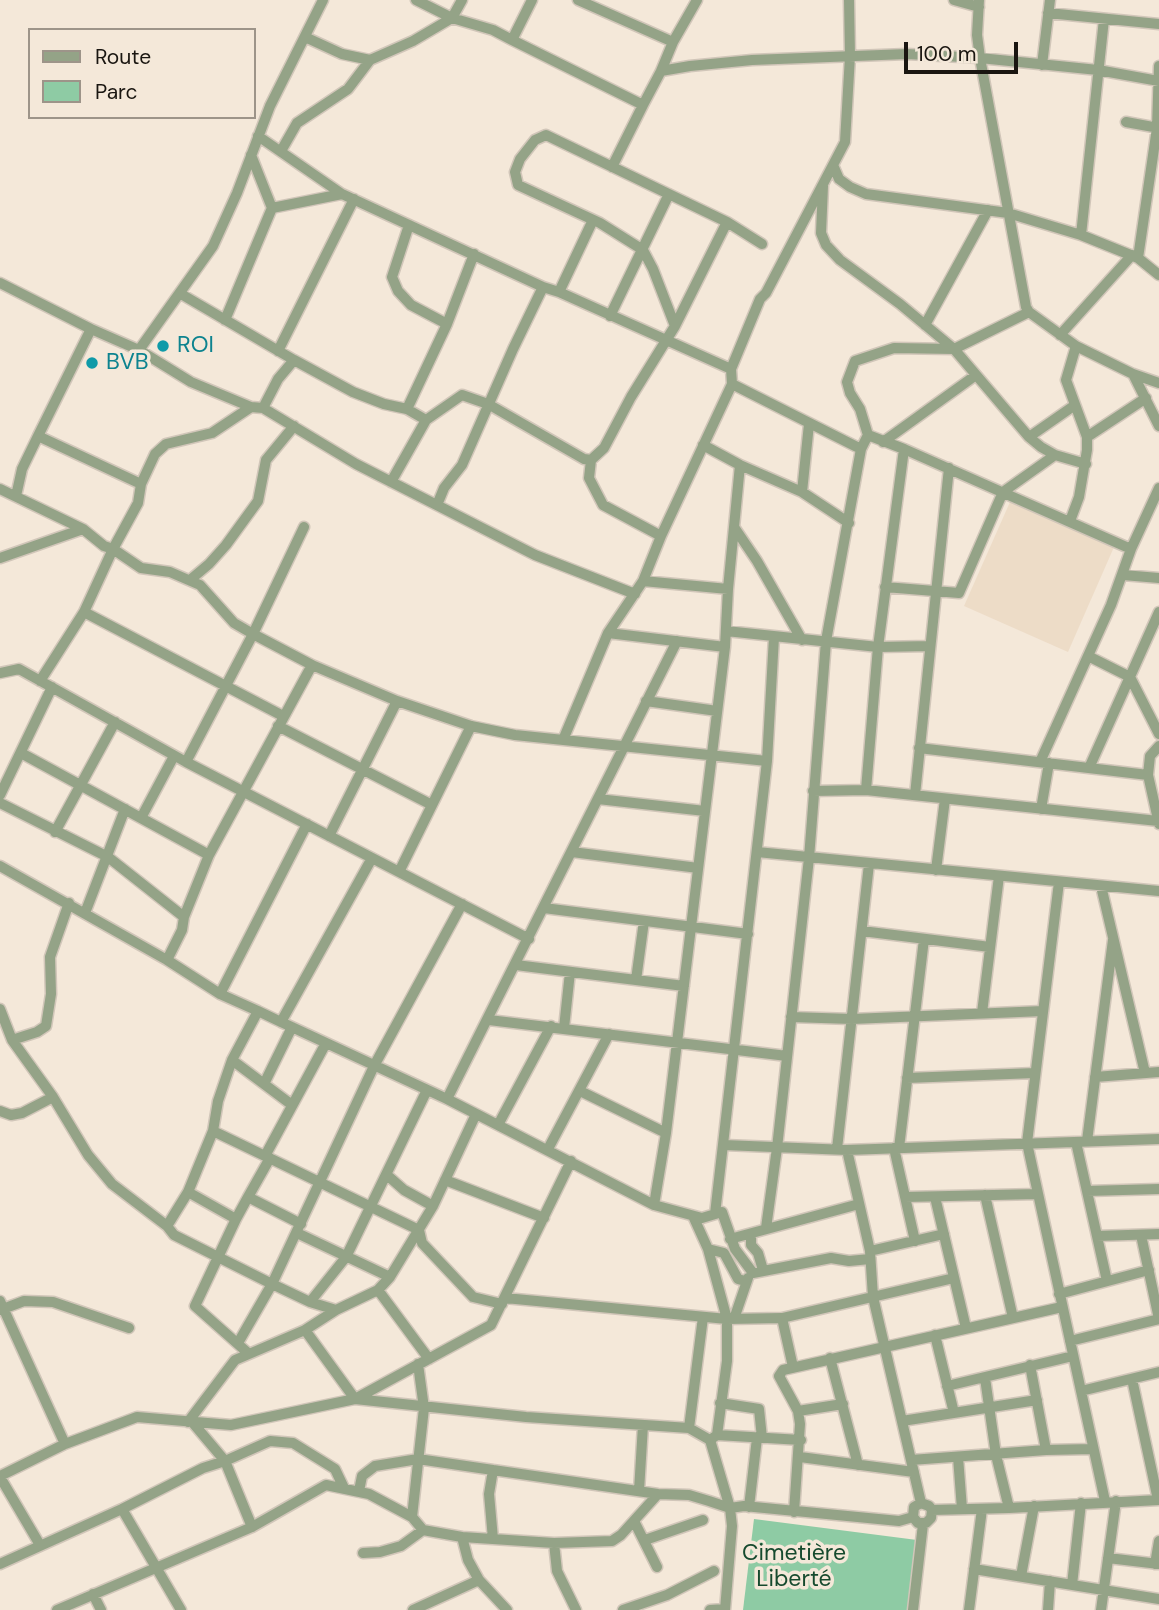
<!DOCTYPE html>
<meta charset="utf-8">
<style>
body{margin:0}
#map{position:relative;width:1159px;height:1610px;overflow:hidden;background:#f4e8d9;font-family:"DM Sans",sans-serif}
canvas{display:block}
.legend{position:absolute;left:28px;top:28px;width:228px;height:91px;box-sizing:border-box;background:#f4e8d9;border:2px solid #9d9489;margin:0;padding:9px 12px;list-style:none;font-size:21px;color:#1a1611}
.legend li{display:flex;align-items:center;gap:14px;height:35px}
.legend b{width:35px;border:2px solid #9d9489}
.scale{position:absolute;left:904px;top:42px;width:114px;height:32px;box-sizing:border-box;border:4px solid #1a1611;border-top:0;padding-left:9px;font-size:21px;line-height:24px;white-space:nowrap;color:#1a1611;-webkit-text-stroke:5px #f4e8d9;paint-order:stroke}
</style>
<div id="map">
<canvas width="1159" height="1610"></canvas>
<ul class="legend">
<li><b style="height:9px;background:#94a387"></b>Route</li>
<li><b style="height:19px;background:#8ecba4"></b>Parc</li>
</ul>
<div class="scale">100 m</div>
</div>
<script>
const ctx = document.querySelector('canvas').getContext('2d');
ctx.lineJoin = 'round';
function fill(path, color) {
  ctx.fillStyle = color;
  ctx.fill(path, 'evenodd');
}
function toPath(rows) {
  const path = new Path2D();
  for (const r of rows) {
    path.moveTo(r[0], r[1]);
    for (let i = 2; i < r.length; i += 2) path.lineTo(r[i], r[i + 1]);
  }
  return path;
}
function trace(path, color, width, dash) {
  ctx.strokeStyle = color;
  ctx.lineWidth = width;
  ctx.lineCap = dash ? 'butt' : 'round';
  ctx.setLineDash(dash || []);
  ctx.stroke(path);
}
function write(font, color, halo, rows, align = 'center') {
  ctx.font = font + ' "DM Sans",sans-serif';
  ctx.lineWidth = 7;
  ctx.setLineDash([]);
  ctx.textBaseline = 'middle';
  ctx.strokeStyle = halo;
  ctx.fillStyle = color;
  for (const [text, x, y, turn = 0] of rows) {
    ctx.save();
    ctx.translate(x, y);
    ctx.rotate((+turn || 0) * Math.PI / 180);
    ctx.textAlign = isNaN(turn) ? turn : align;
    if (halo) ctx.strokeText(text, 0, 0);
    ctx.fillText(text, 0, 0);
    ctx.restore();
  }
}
fill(toPath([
 [1010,502,1114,547,1068,652,964,606]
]), '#eddcc7');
fill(toPath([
 [754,1519,917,1540,908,1610,743,1610]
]), '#8ecba4');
const minor = toPath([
 [416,0,452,18,493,30,512,40,532,0],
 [578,0,673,42],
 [954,0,979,7],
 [979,0,977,35,980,58,1026,307,1029,312,1076,346,1133,374,1159,383],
 [1048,13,1159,24],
 [305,37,342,54,370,60,413,41,452,18,462,0],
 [512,40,643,105,661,71,690,66,752,60,907,54,980,58,1098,70,1159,81],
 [1042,65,1050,0],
 [661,71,673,42,697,0],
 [1126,122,1159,128],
 [258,136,342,194,543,287,559,292,731,369],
 [281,151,297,123,348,89,370,60],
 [833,165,839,179,850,187,866,194,1008,213,1081,235,1138,258,1159,275],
 [612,167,643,105],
 [823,186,821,233,826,245,840,260,900,304,954,349,1029,437,1041,447,1055,455,1086,464],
 [272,208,342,194],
 [409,225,392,277,398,291,411,305,447,324],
 [1081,235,1104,19],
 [1138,258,1157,128,1159,66],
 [0,283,91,329,139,350,191,382,251,407,263,408,356,464,535,555,635,594],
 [559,292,593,220],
 [181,294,294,360],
 [610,316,669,194],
 [225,320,272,208,251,155],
 [925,325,988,210],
 [675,326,653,269,643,250,600,223,518,185,515,172,520,159,535,140,546,135,727,222,762,244],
 [1060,335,1132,255],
 [139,350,213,246,237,193,270,106,323,0],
 [278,351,354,199],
 [1133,374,1159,426],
 [732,384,861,449],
 [263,408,278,379,294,360,353,392,384,404,407,409,426,420,462,395,488,404,584,459,591,460],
 [407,409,447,324,474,254],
 [868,435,860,409,850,393,847,382,855,361,894,348,954,349,1029,312],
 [38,436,91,329],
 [1029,437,1075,405],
 [1087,437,1146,398],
 [883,442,976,375],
 [703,445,740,465,802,492,849,523],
 [391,482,426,420],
 [0,489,83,529,104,546,113,549,141,568,170,572,200,585,234,623,253,634,312,665,397,701,471,726,515,735,767,761],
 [802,492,809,424],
 [16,496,22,469,38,436,141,484],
 [437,505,444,488,462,465,513,349,543,287],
 [1070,521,1079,497,1087,450,1087,437,1066,380,1076,346],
 [734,527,757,561,802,640],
 [661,536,603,505,589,478,591,460,604,448,631,397,675,326,727,222],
 [0,558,83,529],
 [1123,575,1159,578],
 [190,580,209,564,226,545,258,501,266,460,294,426],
 [643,581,728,589],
 [885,587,959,593,1003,492,1055,455],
 [84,612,283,716],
 [726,631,878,647,930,646],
 [725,647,608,633,643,581,661,536,732,384,731,369,760,299,766,293,845,142,850,56,849,0],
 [1088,656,1130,677,1159,734],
 [0,673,19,669,186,762,529,939],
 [40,681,84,612,113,549,138,503,141,484,155,454,166,444,212,433,251,407],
 [646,701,717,711],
 [278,726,432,805],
 [563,740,608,633],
 [919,748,1148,775],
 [21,753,209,855],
 [186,762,253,634,304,527],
 [1040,762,1111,605,1131,549,1159,488],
 [1089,768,1159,612],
 [866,790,878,647,904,449],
 [813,791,866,790,1158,821],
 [0,795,52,687],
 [915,795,949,468],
 [598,799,705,811],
 [0,803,108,857,184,917],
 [1041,809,1049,763],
 [141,818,174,756],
 [1159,824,1148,775,1150,756,1159,746],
 [55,832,115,722],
 [329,836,397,701],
 [572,852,698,868],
 [757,852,1159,891],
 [372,858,281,1022,447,1099,654,1205,702,1218,722,1212,735,1249,753,1273,831,1258,849,1261,870,1259],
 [0,866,167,960,220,994,258,1011],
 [936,870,945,799],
 [399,872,471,726],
 [1059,882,1027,1143,1105,1501],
 [1101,886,1145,1073],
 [544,908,748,934],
 [85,913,125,809],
 [862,931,990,947],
 [167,960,182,930,184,917,209,855,312,665],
 [516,965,684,986],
 [636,980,644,921],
 [220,994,307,824],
 [0,1009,12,1040,53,1097,88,1155,112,1184,167,1226,174,1235,272,1284,238,1343],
 [982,1013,999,876],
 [791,1017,852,1019,1043,1011],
 [489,1020,787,1056],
 [281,1022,258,1011,232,1060,218,1101,213,1131,419,1230,422,1243,473,1297,502,1304],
 [564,1028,570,972],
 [12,1040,37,1032,46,1026,51,994,50,957,69,903],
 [232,1060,292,1105],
 [1095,1077,1159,1072],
 [907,1078,1035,1073],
 [264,1084,292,1027],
 [580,1091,666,1133],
 [447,1099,677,641],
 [0,1111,11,1115,22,1113,53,1097],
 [476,1114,433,1206,390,1277,378,1290,336,1310,305,1330,355,1399,491,1325,571,1161],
 [498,1125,551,1026],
 [1087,1141,1113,940],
 [1076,1142,1107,1281],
 [724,1145,847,1150,1159,1139],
 [894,1148,915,1241],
 [899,1148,924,939],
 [548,1149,609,1034],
 [837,1149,869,864],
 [847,1150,870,1251,873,1297,921,1503],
 [265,1156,326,1043],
 [270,1158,248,1197,301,1224],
 [387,1175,404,1190,433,1206],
 [445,1180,544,1218],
 [1087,1191,1159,1189],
 [188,1192,236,1219,195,1306,248,1353],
 [985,1195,1013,1318],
 [905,1197,1038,1194],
 [935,1197,966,1328],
 [654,1205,666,1133,725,647,728,589,740,465],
 [715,1214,767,761,774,637],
 [236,1219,248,1197],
 [167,1226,188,1192,213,1131],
 [766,1228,777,1148,809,858,826,641,861,449,868,435,904,449,1131,549],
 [297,1233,390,1277],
 [751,1234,751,1245,758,1253,763,1270],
 [1141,1235,1159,1319],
 [1097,1236,1159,1234],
 [730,1239,859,1204],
 [708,1249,724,1253,738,1279,745,1281],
 [870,1251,944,1234],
 [378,1290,429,1359],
 [1059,1294,1149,1270],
 [505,1298,727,1319,708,1249,693,1216],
 [0,1301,65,1444,0,1476],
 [310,1302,346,1257,427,1090],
 [0,1310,24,1301,53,1302,129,1328],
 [336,1310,310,1302,272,1284,374,1066,462,904],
 [782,1318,954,1278],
 [734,1319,748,1278],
 [935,1335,954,1413],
 [1070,1341,1159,1319],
 [830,1358,858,1465],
 [418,1364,424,1408,412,1517,423,1530,462,1537],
 [1030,1365,1046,1450],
 [985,1378,996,1455,1009,1508],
 [1132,1379,1158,1500],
 [947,1386,1073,1356],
 [1081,1391,1159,1372],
 [720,1403,759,1409,762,1438],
 [798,1411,843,1404],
 [902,1421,1037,1400],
 [188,1422,235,1360,305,1330],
 [193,1423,225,1461,270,1441,293,1443,335,1469,344,1488],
 [689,1428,703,1317],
 [717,1435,727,1361,727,1319,782,1318,793,1367],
 [710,1440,730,1508,744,1506,899,1521,913,1517],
 [65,1444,137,1417,231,1425,355,1399,526,1417,689,1428,710,1440,717,1435,801,1440],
 [800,1457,914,1472],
 [958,1457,962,1509],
 [911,1460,1046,1450,1093,1449],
 [0,1477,40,1545],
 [359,1491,362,1476,375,1466,418,1459,493,1470],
 [639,1491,643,1425],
 [749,1507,757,1438],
 [122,1509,181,1610],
 [932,1510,931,1518,926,1523,918,1523,913,1517,914,1507,921,1503,929,1506,932,1510,1009,1508,1159,1500],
 [794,1512,800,1424,798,1411,779,1376,783,1370,1062,1307],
 [634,1521,657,1567],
 [493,1539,489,1494,493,1470,658,1494,689,1495,709,1501,730,1508,732,1526,725,1610],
 [645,1540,703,1520],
 [554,1543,557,1571,576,1610],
 [363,1553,380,1552,401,1546,423,1530],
 [1108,1558,1159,1564],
 [0,1564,122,1509,203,1468,225,1461,252,1527],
 [1155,1564,1159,1541],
 [974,1569,1159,1599],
 [1021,1576,1034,1506],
 [1072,1585,1081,1503],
 [93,1594,101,1610],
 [57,1610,252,1527,326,1485,369,1494,412,1517],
 [413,1610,479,1580],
 [507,1610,479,1580,468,1560,462,1537,554,1543,612,1541,621,1535,658,1494],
 [623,1610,667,1595,714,1571],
 [710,1610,725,1609],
 [913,1610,923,1524],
 [969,1610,982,1509],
 [1048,1610,1050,1581],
 [1101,1610,1116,1501]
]);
trace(minor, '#d1c6b9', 13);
trace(minor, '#94a387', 10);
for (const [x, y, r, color] of [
 [163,346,7,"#0f9aa8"],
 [92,363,7,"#0f9aa8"]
]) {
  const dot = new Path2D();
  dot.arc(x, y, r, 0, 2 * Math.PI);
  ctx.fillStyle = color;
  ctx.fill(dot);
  trace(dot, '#f4e8d9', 2.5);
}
write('23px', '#0d838f', '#f4e8d9', [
 ["ROI",177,346],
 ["BVB",106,363]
], 'left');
write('23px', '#164a2e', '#f4e8d9', [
 ["Cimetière",794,1554],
 ["Liberté",794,1580]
]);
</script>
